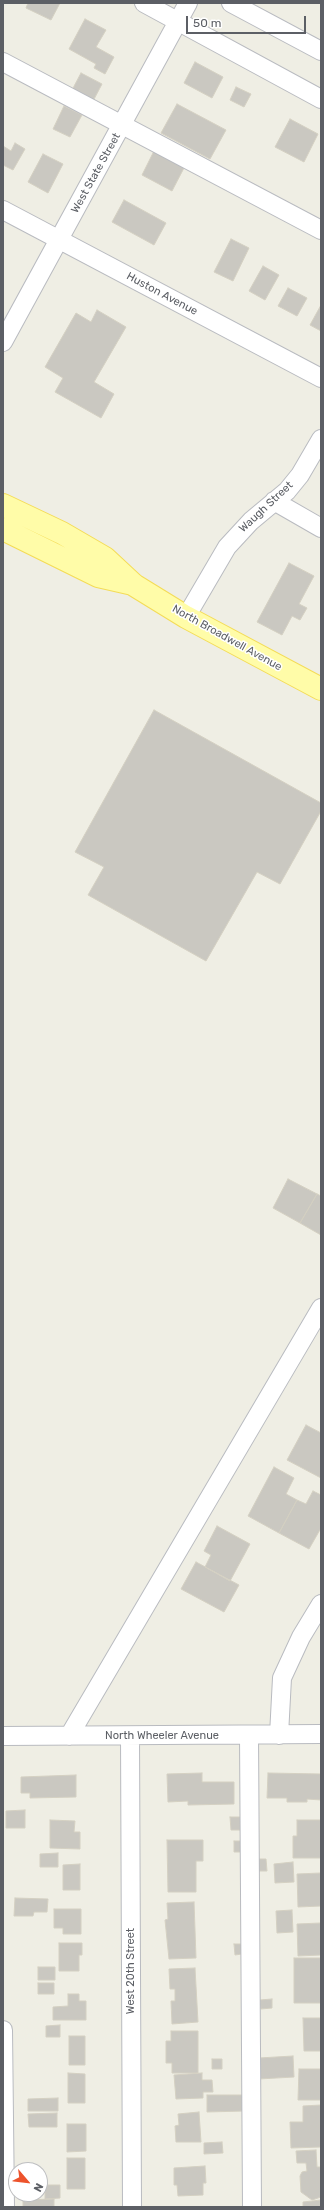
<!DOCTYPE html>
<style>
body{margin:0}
#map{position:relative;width:324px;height:2210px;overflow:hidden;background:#efeee4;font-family:Rubik,sans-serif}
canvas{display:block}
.frame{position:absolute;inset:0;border:4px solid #5c5f65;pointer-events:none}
.north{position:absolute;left:8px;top:2162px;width:40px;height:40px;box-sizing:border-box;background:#fff;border:1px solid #bebfc1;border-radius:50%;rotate:118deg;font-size:11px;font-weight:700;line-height:16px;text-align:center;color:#5c5f65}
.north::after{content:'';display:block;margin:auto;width:14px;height:18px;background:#ed532c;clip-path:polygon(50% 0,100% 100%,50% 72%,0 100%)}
.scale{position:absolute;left:186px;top:16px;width:120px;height:18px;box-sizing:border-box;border:2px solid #5c5f65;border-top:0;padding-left:5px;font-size:12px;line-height:14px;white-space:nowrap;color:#5c5f65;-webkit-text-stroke:3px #fff;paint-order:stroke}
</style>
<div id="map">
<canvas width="324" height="2210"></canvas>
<div class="frame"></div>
<div class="north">N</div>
<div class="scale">50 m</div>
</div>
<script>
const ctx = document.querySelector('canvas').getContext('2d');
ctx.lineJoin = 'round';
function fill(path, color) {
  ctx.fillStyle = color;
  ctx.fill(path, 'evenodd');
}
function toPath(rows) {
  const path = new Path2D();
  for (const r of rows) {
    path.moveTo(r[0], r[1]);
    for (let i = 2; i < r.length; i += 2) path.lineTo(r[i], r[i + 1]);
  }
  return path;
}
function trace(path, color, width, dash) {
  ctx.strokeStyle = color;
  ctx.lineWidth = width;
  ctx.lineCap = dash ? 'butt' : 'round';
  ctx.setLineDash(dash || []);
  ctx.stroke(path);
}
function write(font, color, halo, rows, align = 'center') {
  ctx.font = font + ' Rubik,sans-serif';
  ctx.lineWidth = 3;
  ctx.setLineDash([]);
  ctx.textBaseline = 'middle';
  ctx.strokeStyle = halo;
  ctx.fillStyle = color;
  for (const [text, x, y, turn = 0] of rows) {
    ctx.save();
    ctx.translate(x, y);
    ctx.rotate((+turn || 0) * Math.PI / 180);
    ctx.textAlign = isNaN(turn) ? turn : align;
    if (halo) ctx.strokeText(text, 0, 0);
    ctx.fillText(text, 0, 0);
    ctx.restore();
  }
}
const building = toPath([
 [28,3,60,3,51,20,26,8,28,3],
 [85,19,106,30,96,47,114,57,105,74,94,68,96,64,69,49,85,19],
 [195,62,223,77,212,98,184,83,195,62],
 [81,73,102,84,92,103,71,92,81,73],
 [236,87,251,94,244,107,230,100,236,87],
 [177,104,226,130,210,159,161,133,177,104],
 [64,106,82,115,70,137,53,129,64,106],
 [290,119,318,134,304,162,275,147,290,119],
 [15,143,25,149,13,170,3,165,3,146,11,151,15,143],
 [154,151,185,166,172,191,142,175,154,151],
 [43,154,63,164,48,193,28,182,43,154],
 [124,200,166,223,154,245,112,222,124,200],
 [231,239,249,248,233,281,214,272,231,239],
 [263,266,279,275,265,300,249,291,263,266],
 [288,288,307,298,297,316,278,306,288,288],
 [321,305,321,331,310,325,321,305],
 [97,310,126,327,94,382,114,394,101,418,55,392,63,378,45,367,76,313,91,322,97,310],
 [289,563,314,576,299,604,307,608,300,620,292,616,282,635,257,622,289,563],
 [154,710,321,803,321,811,280,884,257,872,206,961,88,895,104,867,75,852,154,710],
 [288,1179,317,1194,300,1223,273,1208,288,1179],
 [317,1194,321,1196,321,1235,300,1223,317,1194],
 [306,1425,321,1433,321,1478,287,1460,306,1425],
 [274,1467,294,1478,286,1494,297,1500,279,1533,248,1516,274,1467],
 [313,1491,321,1495,321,1528,309,1549,279,1533,297,1500,306,1504,313,1491],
 [217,1526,250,1544,230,1581,205,1567,211,1555,204,1551,217,1526],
 [196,1562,239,1585,224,1612,181,1589,196,1562],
 [202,1773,202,1782,234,1782,234,1804,188,1805,188,1801,168,1802,167,1774,202,1773],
 [268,1773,321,1774,321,1800,307,1799,307,1802,287,1802,287,1798,267,1798,268,1773],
 [76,1775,76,1797,30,1798,30,1793,21,1793,21,1777,76,1775],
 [25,1810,25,1828,6,1828,6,1811,25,1810],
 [230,1817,240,1817,240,1830,231,1830,230,1817],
 [50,1820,75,1821,74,1832,80,1832,80,1849,50,1848,50,1820],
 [297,1820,321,1820,321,1858,293,1858,293,1836,297,1836,297,1820],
 [167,1840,203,1840,203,1861,196,1861,196,1892,168,1892,167,1840],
 [234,1841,244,1841,244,1852,234,1852,234,1841],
 [58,1853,58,1867,40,1867,40,1854,58,1853],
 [258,1859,266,1859,267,1871,258,1871,258,1859],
 [293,1862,294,1882,275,1883,274,1864,293,1862],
 [80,1864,80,1890,63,1890,63,1865,80,1864],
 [321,1873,321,1906,298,1907,297,1874,321,1873],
 [15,1898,48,1899,47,1912,34,1912,33,1916,14,1916,15,1898],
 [194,1902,196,1958,169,1959,165,1920,168,1919,167,1903,194,1902],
 [54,1909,81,1909,81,1934,63,1934,63,1928,54,1928,54,1909],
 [292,1910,293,1932,277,1933,276,1911,292,1910],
 [321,1923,321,1955,298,1956,297,1924,321,1923],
 [59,1943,82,1943,82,1955,79,1955,79,1971,59,1971,59,1943],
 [234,1944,242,1944,242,1954,235,1955,234,1944],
 [294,1958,321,1958,321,2003,294,2003,294,1958],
 [38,1967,55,1967,55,1980,38,1980,38,1967],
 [195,1968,198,2022,172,2024,171,2001,175,2001,175,1989,170,1989,169,1969,195,1968],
 [38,1983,54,1983,54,1994,38,1994,38,1983],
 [68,1994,79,1994,79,2001,86,2001,86,2020,53,2020,53,2007,68,2006,68,1994],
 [272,1999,272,2008,261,2009,260,2000,272,1999],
 [303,2018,321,2018,321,2051,304,2051,303,2018],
 [60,2025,60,2037,46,2037,46,2026,60,2025],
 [171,2031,198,2031,198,2073,172,2073,172,2063,166,2063,166,2041,171,2041,171,2031],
 [69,2036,85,2036,85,2065,69,2065,69,2036],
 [293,2056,294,2077,259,2079,259,2058,293,2056],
 [212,2059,222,2059,222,2069,212,2069,212,2059],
 [299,2069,321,2069,321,2100,298,2100,299,2069],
 [68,2073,85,2074,85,2103,68,2103,68,2073],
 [202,2073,202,2080,212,2080,213,2092,203,2092,203,2098,176,2099,174,2075,202,2073],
 [207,2095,244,2095,244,2111,207,2112,207,2095],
 [58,2098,58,2111,28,2111,28,2099,58,2098],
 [321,2105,321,2147,291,2148,290,2122,303,2122,303,2106,321,2105],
 [199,2112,201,2142,176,2142,175,2126,179,2125,178,2114,199,2112],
 [57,2113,57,2127,29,2127,28,2114,57,2113],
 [67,2124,86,2124,86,2151,67,2152,67,2124],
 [222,2142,223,2153,204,2154,204,2143,222,2142],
 [316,2150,317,2167,321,2167,321,2197,312,2200,301,2192,300,2176,302,2172,307,2171,306,2163,297,2163,296,2151,316,2150],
 [67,2158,85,2158,85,2189,67,2189,67,2158],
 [205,2166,206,2183,203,2183,203,2195,178,2196,177,2185,174,2185,174,2168,205,2166],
 [45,2185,60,2185,60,2198,45,2199,45,2185],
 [54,2199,54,2207,23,2207,23,2200,54,2199],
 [321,2200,321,2207,303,2207,303,2202,321,2200]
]);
fill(building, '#cac8c1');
trace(building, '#d4d0c2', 1);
const minor = toPath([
 [144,3,321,99],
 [231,3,321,51],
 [3,62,321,230],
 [3,210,321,378],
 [3,342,188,3],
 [274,501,321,528],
 [186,617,227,547,251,521,287,491,300,475,321,439],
 [249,1735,252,2207],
 [279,1735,282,1678,301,1637,321,1604],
 [3,1736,321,1734],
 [69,1736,321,1308],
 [130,1736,132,2207],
 [3,2030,5,2207]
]);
const major = toPath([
 [3,505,62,533,105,558,134,585,186,617,321,689],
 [3,529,98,576,133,584]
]);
trace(minor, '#b9bbc0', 20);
trace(major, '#f4dc57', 24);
trace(minor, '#fff', 18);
trace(major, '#fffca8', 22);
write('11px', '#5c5f65', '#fff', [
 ["West State Street",96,173,-61],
 ["Huston Avenue",162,294,28],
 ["Waugh Street",266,507,-43],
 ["North Broadwell Avenue",227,638,29],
 ["North Wheeler Avenue",162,1736],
 ["West 20th Street",131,1971,-90]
]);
</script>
